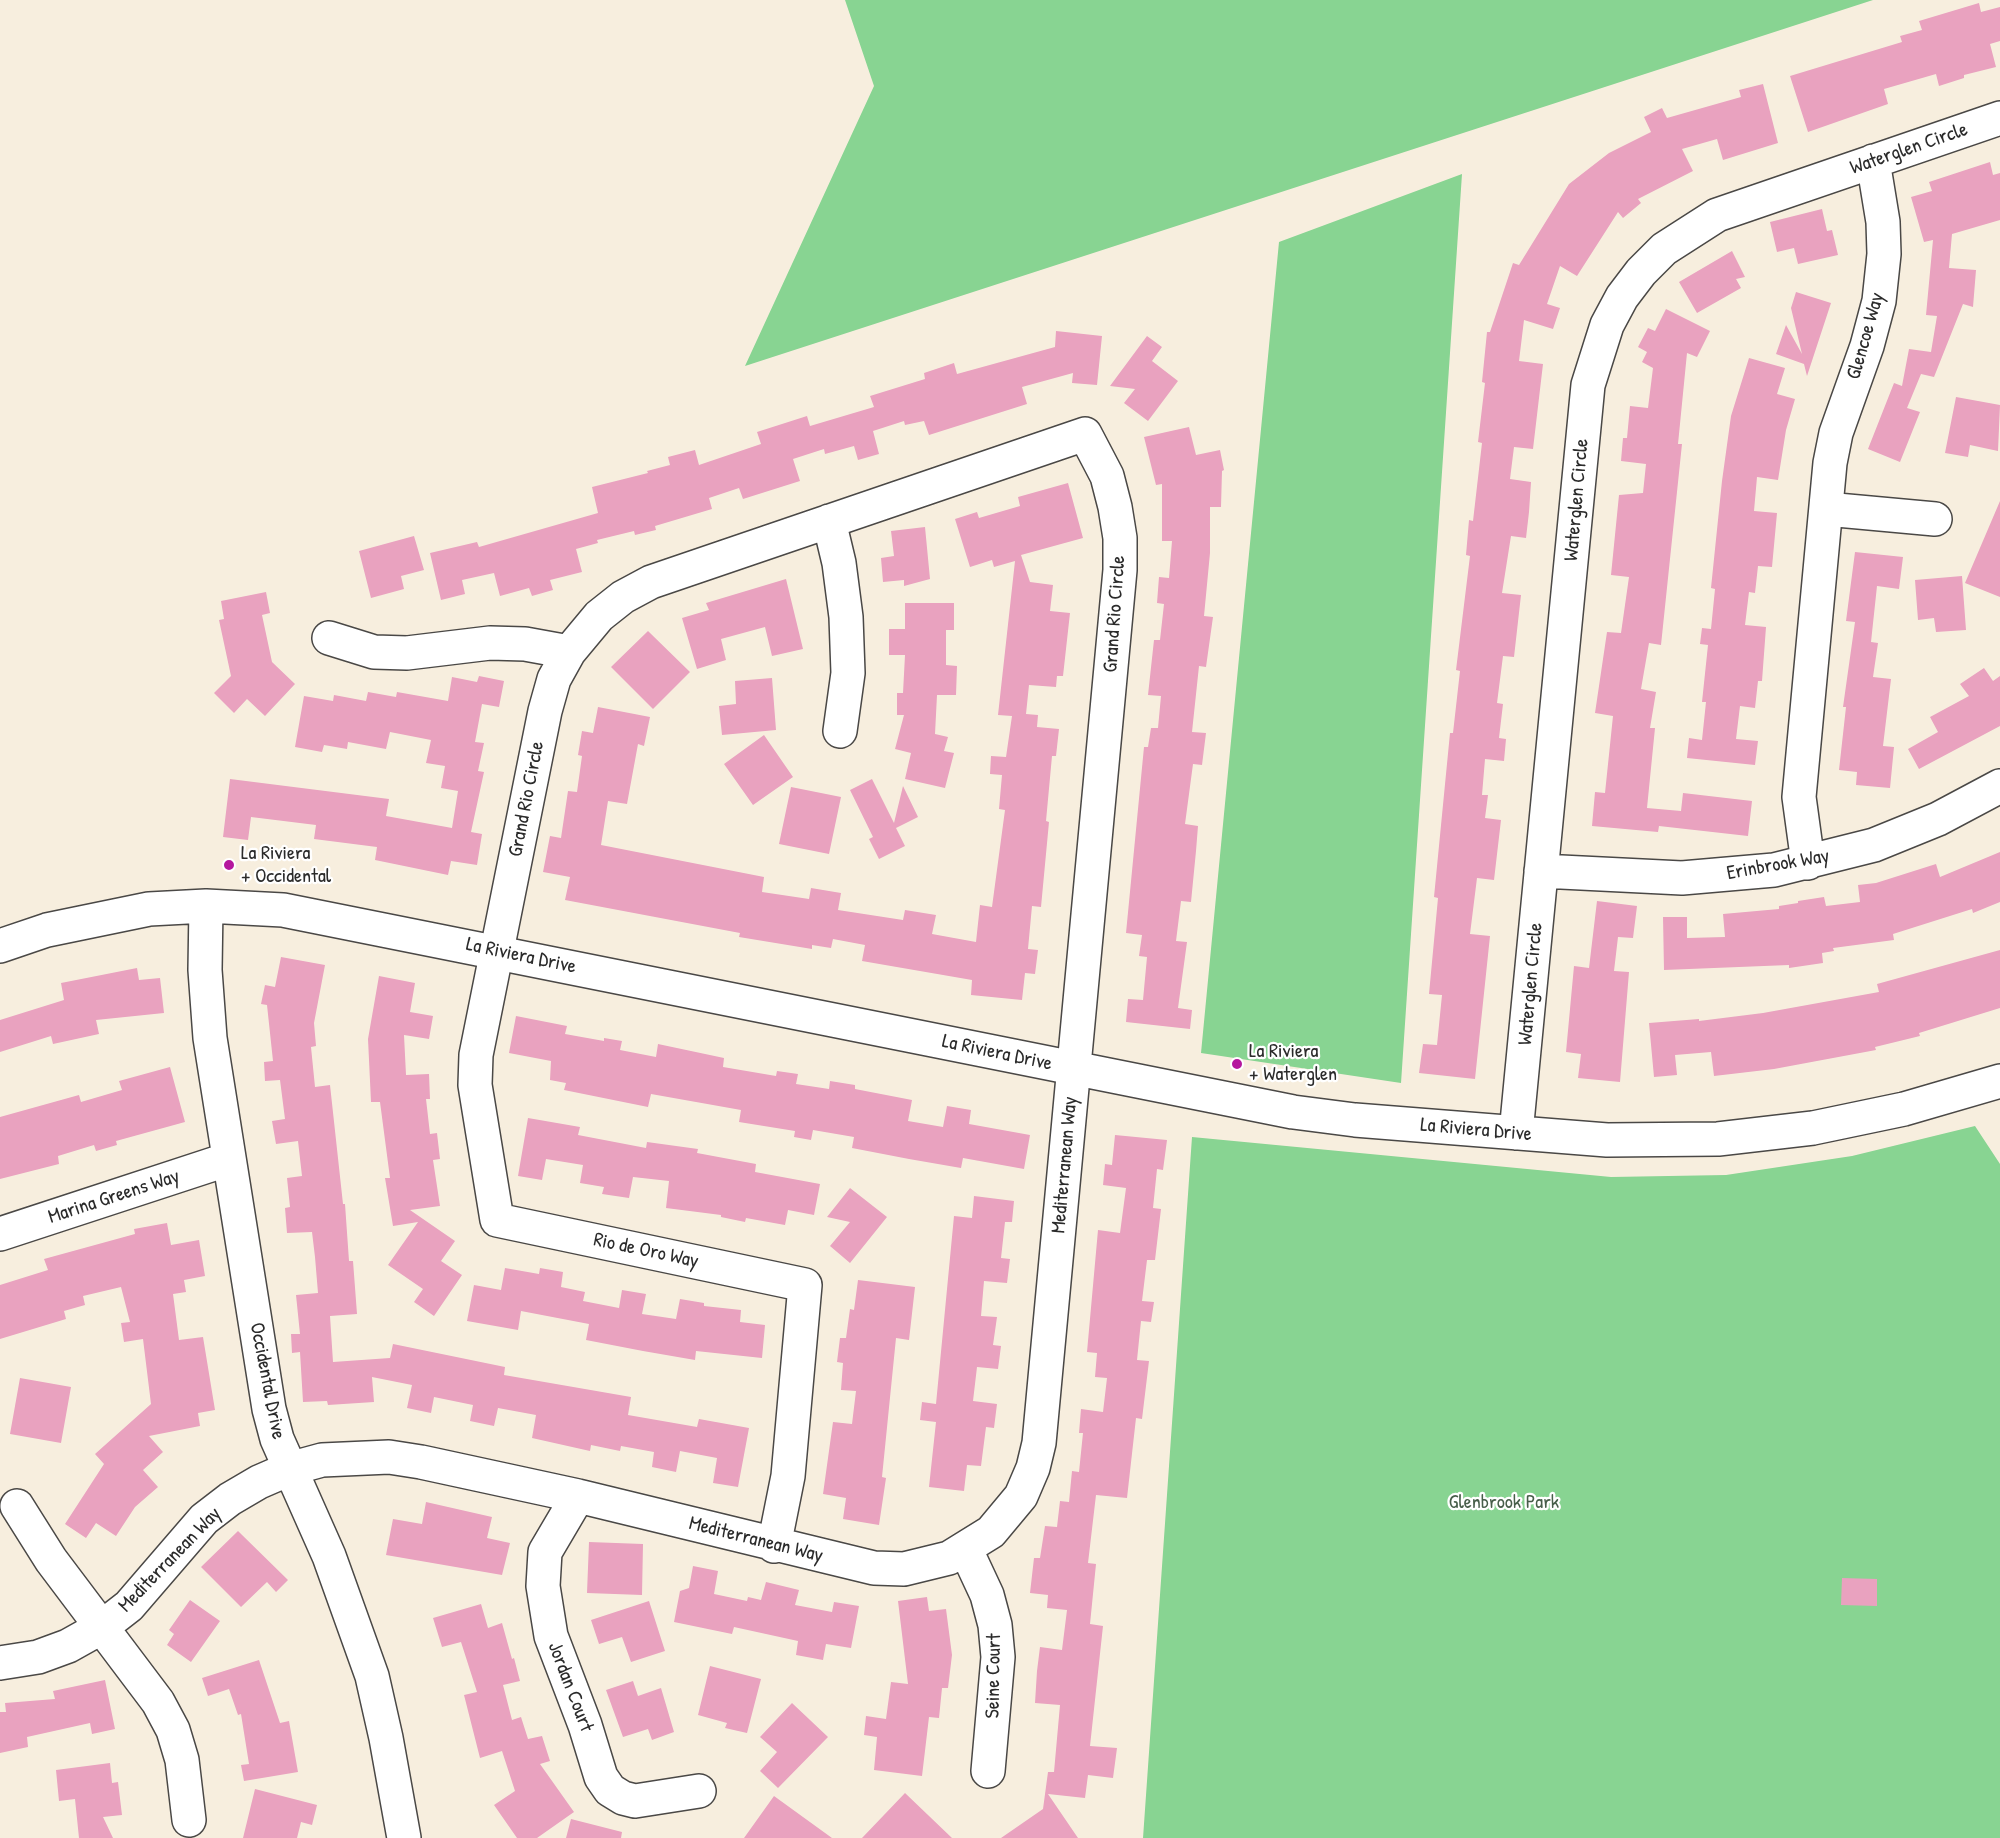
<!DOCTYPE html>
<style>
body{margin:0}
canvas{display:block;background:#f7eede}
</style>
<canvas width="2000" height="1838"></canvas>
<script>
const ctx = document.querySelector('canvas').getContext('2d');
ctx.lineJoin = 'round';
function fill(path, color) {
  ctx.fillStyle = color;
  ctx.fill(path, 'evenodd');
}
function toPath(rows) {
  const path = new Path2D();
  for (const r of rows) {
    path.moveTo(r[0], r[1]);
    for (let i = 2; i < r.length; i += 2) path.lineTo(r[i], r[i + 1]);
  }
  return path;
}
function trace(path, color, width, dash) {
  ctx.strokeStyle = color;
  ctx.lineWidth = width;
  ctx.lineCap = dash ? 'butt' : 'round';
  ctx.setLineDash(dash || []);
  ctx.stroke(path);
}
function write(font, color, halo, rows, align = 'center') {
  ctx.font = font + ' "Patrick Hand",sans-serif';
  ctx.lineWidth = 4.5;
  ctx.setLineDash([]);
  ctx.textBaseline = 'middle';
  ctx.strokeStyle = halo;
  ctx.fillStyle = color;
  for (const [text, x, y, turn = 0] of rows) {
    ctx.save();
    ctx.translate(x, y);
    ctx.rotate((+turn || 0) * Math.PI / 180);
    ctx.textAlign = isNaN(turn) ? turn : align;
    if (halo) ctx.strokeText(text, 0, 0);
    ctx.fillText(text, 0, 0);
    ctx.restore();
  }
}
fill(toPath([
 [845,0,1873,0,745,366,874,86],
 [1462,174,1401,1083,1201,1053,1279,242],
 [1975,1126,2000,1164,2000,1838,1143,1838,1192,1137,1611,1177,1726,1175,1852,1156]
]), '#88d492');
fill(toPath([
 [1979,3,1981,12,2000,7,2000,41,1990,44,1996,67,1964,75,1964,78,1939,86,1936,74,1884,89,1888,104,1808,132,1790,76,1902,42,1900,36,1922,30,1919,21],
 [1763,84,1778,143,1723,160,1717,139,1682,149,1693,171,1638,199,1641,203,1623,218,1618,212,1577,276,1560,266,1547,304,1560,308,1553,329,1524,320,1519,361,1543,364,1533,449,1514,447,1510,479,1531,482,1529,512,1526,538,1511,536,1502,593,1521,595,1514,657,1503,656,1497,703,1503,704,1499,738,1506,739,1504,761,1485,759,1482,795,1488,795,1485,818,1501,820,1494,880,1477,878,1470,934,1490,936,1475,1079,1419,1073,1423,1044,1437,1045,1442,995,1429,994,1438,898,1434,897,1450,733,1453,733,1460,671,1456,670,1470,556,1466,555,1469,520,1473,521,1482,443,1478,442,1485,383,1482,382,1487,332,1490,332,1513,263,1519,265,1569,184,1609,153,1651,132,1644,117,1662,108,1667,118,1741,97,1739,90],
 [1990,162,1993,175,2000,173,2000,220,1952,234,1949,268,1976,270,1973,307,1963,304,1934,377,1921,374,1907,408,1920,412,1900,462,1868,449,1894,383,1902,386,1909,349,1931,352,1937,316,1926,315,1933,240,1924,242,1911,197,1932,191,1929,182],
 [1822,209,1827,231,1832,230,1838,255,1798,264,1794,248,1777,252,1770,222],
 [1732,251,1745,277,1736,279,1741,288,1697,313,1679,282],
 [1796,292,1831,303,1807,376,1804,364,1776,354,1786,325,1802,354,1791,308],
 [1666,309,1710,331,1697,357,1687,353,1678,444,1682,444,1661,645,1649,643,1641,689,1656,692,1650,728,1655,728,1647,808,1681,811,1683,793,1752,801,1748,836,1659,826,1658,832,1592,826,1595,792,1605,793,1613,716,1595,713,1607,632,1621,633,1629,577,1611,575,1619,495,1643,493,1646,464,1621,461,1623,438,1627,438,1630,406,1648,408,1653,368,1642,362,1647,352,1638,347,1648,328,1655,331],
 [1056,331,1102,336,1097,385,1072,383,1073,373,1022,387,1027,404,929,435,924,421,905,425,904,421,873,431,879,454,858,460,854,446,825,454,824,449,793,459,800,481,743,499,739,488,709,498,712,509,655,526,656,530,635,535,634,531,597,540,598,543,576,549,582,572,550,580,553,590,532,596,529,588,500,596,494,573,462,580,465,594,441,600,430,553,477,542,479,547,598,513,592,487,648,473,647,471,670,465,668,457,695,450,699,465,761,444,757,432,807,416,810,426,874,407,870,396,925,379,924,373,954,363,957,374,1055,347],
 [1147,336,1162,347,1152,361,1178,381,1148,421,1124,403,1135,389,1110,386],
 [1749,358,1785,368,1777,394,1795,399,1786,430,1778,480,1757,477,1754,511,1777,513,1772,567,1758,566,1755,593,1749,592,1745,625,1766,627,1762,681,1758,681,1755,708,1740,706,1736,739,1758,741,1755,765,1687,758,1689,738,1702,740,1706,702,1702,702,1708,645,1700,644,1702,628,1711,629,1715,589,1711,588,1722,481,1731,416],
 [1956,397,2000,405,1998,451,1970,445,1968,457,1945,453],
 [1189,427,1196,455,1220,450,1224,470,1222,471,1221,507,1210,507,1210,553,1204,616,1213,617,1206,667,1199,666,1192,732,1206,733,1202,765,1193,764,1185,824,1198,826,1196,851,1191,902,1181,901,1176,941,1187,942,1178,1008,1192,1010,1190,1029,1126,1022,1128,999,1143,1000,1147,957,1139,956,1142,935,1126,933,1144,747,1148,747,1151,728,1158,728,1161,696,1148,695,1154,640,1160,640,1164,604,1157,603,1159,577,1169,578,1172,541,1162,541,1162,484,1156,485,1144,437],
 [1068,483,1083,538,1021,555,1030,582,1053,585,1050,611,1070,613,1063,676,1057,676,1056,687,1029,685,1026,714,1038,715,1037,727,1059,729,1056,756,1052,756,1046,821,1049,822,1041,907,1032,906,1028,949,1038,950,1035,974,1025,973,1022,1000,971,995,972,980,862,961,865,945,833,939,831,948,812,945,812,949,739,937,740,933,565,900,570,877,543,872,550,836,561,838,568,791,577,792,582,756,578,755,582,731,593,733,598,707,650,717,644,746,638,744,627,804,608,801,601,845,764,877,762,892,809,899,811,888,841,893,838,910,903,920,905,910,936,915,932,934,976,942,980,905,992,907,1005,810,999,809,1002,775,990,774,991,756,1006,757,1012,716,998,715,1015,561,994,567,992,560,970,567,955,519,977,512,979,518,1020,506,1018,497],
 [2000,501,2000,597,1965,583],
 [925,527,930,579,904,586,904,580,883,582,881,558,894,556,891,531],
 [414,536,424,570,401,576,404,589,371,598,359,551],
 [1855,552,1903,557,1899,589,1877,586,1871,642,1878,643,1873,677,1891,679,1883,746,1894,747,1890,788,1856,785,1857,772,1839,770,1846,707,1843,707,1855,622,1846,621],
 [1962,576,1966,630,1936,632,1934,618,1918,620,1915,580],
 [786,579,803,649,772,656,765,627,721,639,726,660,697,669,682,618,709,610,706,603],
 [266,592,270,613,262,615,272,662,295,684,265,716,247,699,234,713,214,693,231,676,219,620,224,619,221,601],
 [905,603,954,603,954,630,946,630,946,665,957,666,956,695,937,695,935,734,948,737,944,751,954,753,945,788,905,779,911,753,895,749,904,715,897,715,897,693,903,693,905,655,889,655,889,629,905,629],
 [648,631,690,672,653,709,611,667],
 [1984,668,1993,681,2000,676,2000,726,1919,769,1908,749,1938,732,1930,717,1969,696,1960,684],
 [479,676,504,681,499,707,482,704,475,742,484,743,478,771,484,772,471,832,482,834,477,865,451,861,448,875,375,860,377,847,314,839,316,825,251,817,248,840,223,837,230,779,389,799,386,816,452,828,458,791,441,788,445,766,426,763,431,740,390,732,386,749,348,742,347,749,324,745,322,752,295,747,304,696,333,701,334,695,366,701,368,692,396,697,397,692,448,701,452,677,477,682],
 [772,678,776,730,722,735,719,706,736,704,735,681],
 [764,735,793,777,753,805,724,764],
 [872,779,894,823,903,786,918,817,896,828,905,846,879,859,869,839,873,837,850,790],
 [791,787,841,797,829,854,779,844],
 [2000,852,2000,902,1973,913,1972,909,1893,934,1894,940,1833,948,1834,951,1822,953,1823,963,1789,968,1789,965,1664,970,1663,917,1687,917,1687,938,1725,937,1723,914,1779,909,1779,906,1798,903,1798,901,1824,897,1826,906,1860,902,1858,885,1876,883,1936,864,1940,877],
 [1597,901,1637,906,1633,938,1618,937,1614,971,1629,972,1620,1082,1578,1078,1581,1054,1566,1052,1574,966,1589,968],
 [2000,950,2000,1008,1919,1033,1920,1036,1875,1047,1876,1050,1774,1069,1714,1076,1711,1052,1675,1055,1677,1075,1654,1077,1649,1023,1699,1019,1699,1021,1763,1013,1879,992,1877,984],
 [281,957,325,965,314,1023,316,1046,311,1047,315,1087,330,1085,343,1204,345,1204,349,1261,353,1261,357,1314,330,1316,333,1362,390,1358,393,1344,505,1367,504,1375,631,1397,628,1415,697,1427,699,1419,749,1428,738,1487,713,1483,717,1458,680,1451,676,1472,652,1467,654,1452,621,1446,620,1451,591,1445,590,1451,532,1438,536,1415,498,1408,494,1426,470,1421,473,1405,434,1397,431,1413,407,1408,412,1385,372,1377,374,1402,328,1405,327,1401,303,1402,300,1352,292,1353,291,1334,300,1334,296,1295,318,1293,315,1257,312,1232,287,1233,285,1208,290,1207,287,1178,302,1176,298,1141,276,1144,272,1121,285,1119,280,1080,265,1081,264,1062,273,1061,267,1005,261,1004,265,985,275,987],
 [137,968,139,980,160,978,164,1013,96,1020,99,1034,53,1044,51,1036,0,1052,0,1020,64,1000,61,983],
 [379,976,415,983,410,1012,433,1016,429,1039,404,1035,406,1075,429,1074,430,1099,426,1099,430,1134,437,1133,440,1159,433,1160,440,1206,410,1210,455,1241,441,1261,462,1275,434,1316,414,1302,423,1289,388,1265,418,1222,393,1226,385,1178,390,1178,380,1102,371,1102,368,1039],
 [516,1016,567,1026,565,1034,604,1041,604,1038,622,1041,620,1050,656,1057,658,1044,724,1058,723,1067,776,1076,777,1071,798,1074,796,1084,829,1089,830,1081,855,1085,855,1089,912,1100,908,1121,943,1127,947,1106,971,1110,969,1124,1030,1135,1024,1169,963,1158,961,1168,909,1159,852,1148,854,1137,813,1130,811,1140,794,1137,795,1131,739,1122,741,1110,651,1094,648,1107,564,1090,566,1083,550,1080,551,1061,509,1053],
 [170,1067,185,1122,116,1141,117,1145,96,1151,94,1145,58,1156,59,1164,0,1179,0,1117,79,1095,81,1102,122,1090,119,1081],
 [528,1118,580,1127,578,1135,646,1148,647,1142,698,1149,697,1153,756,1164,755,1172,820,1184,814,1215,788,1210,785,1225,746,1218,745,1222,721,1217,721,1215,666,1208,669,1181,633,1177,629,1198,602,1194,604,1187,580,1183,583,1165,546,1159,542,1180,518,1176],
 [1115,1135,1167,1140,1163,1170,1157,1169,1153,1208,1161,1209,1155,1260,1147,1260,1142,1301,1154,1302,1151,1322,1141,1321,1137,1360,1149,1361,1142,1419,1136,1418,1127,1498,1096,1495,1088,1563,1096,1564,1090,1624,1103,1626,1090,1746,1117,1748,1113,1778,1088,1775,1085,1798,1048,1794,1078,1838,1001,1838,1043,1809,1048,1772,1054,1772,1060,1705,1035,1703,1037,1671,1040,1647,1062,1650,1067,1610,1047,1608,1048,1595,1030,1593,1034,1558,1040,1558,1045,1526,1057,1527,1060,1501,1069,1502,1072,1471,1079,1472,1083,1433,1079,1433,1081,1409,1103,1412,1107,1378,1095,1377,1097,1353,1087,1352,1098,1230,1120,1233,1126,1188,1103,1185,1105,1164,1112,1165],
 [850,1188,887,1217,850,1263,830,1246,850,1222,827,1217],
 [974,1196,1014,1201,1012,1222,1005,1222,1001,1258,1010,1259,1007,1283,984,1281,981,1316,997,1317,993,1345,1001,1346,998,1369,977,1367,973,1401,997,1404,994,1428,986,1427,981,1466,967,1465,964,1491,929,1487,936,1422,920,1420,922,1402,936,1404,954,1216,972,1218],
 [167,1223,171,1245,199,1240,205,1276,184,1280,186,1292,173,1294,179,1340,203,1337,215,1410,198,1413,200,1426,149,1436,163,1452,143,1470,158,1487,135,1507,116,1536,96,1523,86,1538,65,1524,104,1464,95,1454,151,1404,143,1339,124,1342,121,1323,130,1322,121,1287,83,1296,85,1305,64,1311,66,1319,0,1339,0,1285,48,1270,44,1259,135,1234,134,1229],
 [505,1268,539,1274,540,1268,563,1272,561,1287,585,1292,583,1301,619,1308,622,1290,646,1294,642,1314,676,1319,680,1299,704,1303,704,1306,741,1310,740,1322,765,1325,762,1358,696,1351,695,1360,643,1351,586,1340,589,1324,521,1311,518,1330,467,1321,474,1285,501,1290],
 [858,1280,915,1287,909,1340,896,1338,882,1477,886,1478,879,1525,843,1519,846,1498,823,1494,833,1422,852,1424,856,1391,841,1390,843,1363,837,1362,840,1338,846,1338,850,1309,854,1310],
 [20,1378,71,1387,61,1443,10,1434],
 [426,1502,492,1517,487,1538,510,1543,502,1575,386,1555,393,1519,422,1524],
 [238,1531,288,1580,276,1592,267,1582,241,1607,201,1567],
 [589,1542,643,1544,642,1595,587,1593],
 [693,1566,718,1571,714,1594,747,1601,748,1597,761,1600,766,1582,799,1590,795,1605,832,1612,834,1602,859,1606,851,1648,826,1644,823,1660,796,1655,798,1641,734,1627,732,1634,674,1622,680,1591,689,1588],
 [1842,1578,1877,1579,1877,1606,1841,1605],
 [927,1597,929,1611,946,1609,952,1655,948,1688,942,1688,939,1718,929,1717,922,1776,874,1770,877,1737,864,1735,866,1716,886,1719,891,1682,908,1684,898,1601],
 [190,1600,220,1621,191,1662,167,1645,174,1634,169,1630],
 [649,1601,665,1651,631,1662,622,1637,599,1644,591,1620],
 [481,1604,488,1628,502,1623,512,1659,514,1658,520,1681,503,1685,512,1720,521,1717,528,1739,542,1736,550,1761,540,1764,574,1812,537,1838,517,1838,494,1805,515,1791,502,1751,480,1758,464,1695,477,1692,461,1642,442,1647,433,1618],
 [259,1660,280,1723,289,1721,298,1772,244,1781,241,1765,249,1764,241,1714,238,1715,229,1689,208,1696,202,1678],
 [710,1666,761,1679,747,1733,725,1728,727,1723,698,1715],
 [105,1680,115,1729,92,1734,90,1723,27,1737,28,1747,0,1753,0,1712,6,1712,5,1703,55,1699,53,1691],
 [633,1681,638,1696,661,1688,674,1732,652,1740,648,1729,623,1737,606,1690],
 [792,1703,828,1737,778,1788,760,1771,777,1752,760,1737],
 [110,1763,112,1783,118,1782,122,1815,103,1817,113,1838,79,1838,75,1799,59,1801,56,1770],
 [255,1789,317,1805,312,1825,301,1822,297,1838,243,1838],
 [905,1793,952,1838,862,1838],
 [774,1796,832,1838,744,1838],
 [571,1819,622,1832,621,1838,566,1838]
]), '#e9a2bf');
const minor = toPath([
 [1826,509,1935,519],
 [829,521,839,563,846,617,848,673,840,731],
 [569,652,554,679,545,711,476,1055,475,1085,497,1220,805,1285,788,1476,774,1546],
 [1808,863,1799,797,1830,463,1836,433,1867,346,1879,301,1884,254,1883,222,1873,161],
 [1541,871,1682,878,1774,870,1874,845,1938,819,2000,786],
 [206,906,205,970,210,1038,269,1409,277,1439,329,1556,372,1676,386,1738,404,1838],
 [0,946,47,930,149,909,206,906,283,910,1293,1112,1355,1120,1607,1140,1718,1139,1813,1128,1904,1109,2000,1081],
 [1516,1133,1588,385,1607,325,1622,297,1641,272,1664,249,1717,215,2000,118],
 [0,1234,229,1159],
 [578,1496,545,1552,543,1586,551,1636,585,1725,601,1777,610,1790,623,1798,635,1801,699,1791],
 [17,1506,51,1560,158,1702,173,1730,182,1760,189,1820],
 [966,1550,987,1595,995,1625,998,1657,988,1771],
 [0,1663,38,1657,68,1646,102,1627,129,1606,204,1519,230,1499,259,1482,289,1469,322,1460,389,1457,421,1462,578,1496,874,1568,904,1569,949,1558,991,1532,1021,1496,1033,1468,1039,1443,1120,570,1120,538,1115,507,1107,476,1085,434,651,582,623,597,599,616,569,652,525,644,490,643,407,653,374,652,329,638]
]);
trace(minor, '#4a4846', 36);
trace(minor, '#fff', 33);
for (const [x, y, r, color] of [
 [229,865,6,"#b5179e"],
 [1237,1064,6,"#b5179e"]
]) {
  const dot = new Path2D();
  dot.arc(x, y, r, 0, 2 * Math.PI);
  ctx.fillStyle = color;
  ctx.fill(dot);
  trace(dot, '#fff', 2);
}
write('20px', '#2b2b2b', '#fff', [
 ["Waterglen Circle",1909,149,-19],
 ["Glencoe Way",1866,336,-74],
 ["Waterglen Circle",1577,500,-85],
 ["Grand Rio Circle",1115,614,-86],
 ["Grand Rio Circle",527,799,-79],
 ["Erinbrook Way",1778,865,-10],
 ["La Riviera Drive",521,956,12],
 ["Waterglen Circle",1531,984,-85],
 ["La Riviera Drive",997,1053,12],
 ["La Riviera Drive",1476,1130,5],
 ["Mediterranean Way",1065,1165,-85],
 ["Marina Greens Way",114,1197,-18],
 ["Rio de Oro Way",646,1251,12],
 ["Occidental Drive",267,1381,79],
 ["Mediterranean Way",756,1540,14],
 ["Mediterranean Way",170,1560,-46],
 ["Seine Court",994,1676,-89],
 ["Jordan Court",570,1687,69]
]);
write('20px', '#2b2b2b', '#fff', [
 ["La Riviera",241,854],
 ["+ Occidental",241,877],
 ["La Riviera",1249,1052],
 ["+ Waterglen",1249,1075]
], 'left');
write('20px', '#475e4a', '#fff', [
 ["Glenbrook Park",1504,1503]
]);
</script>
